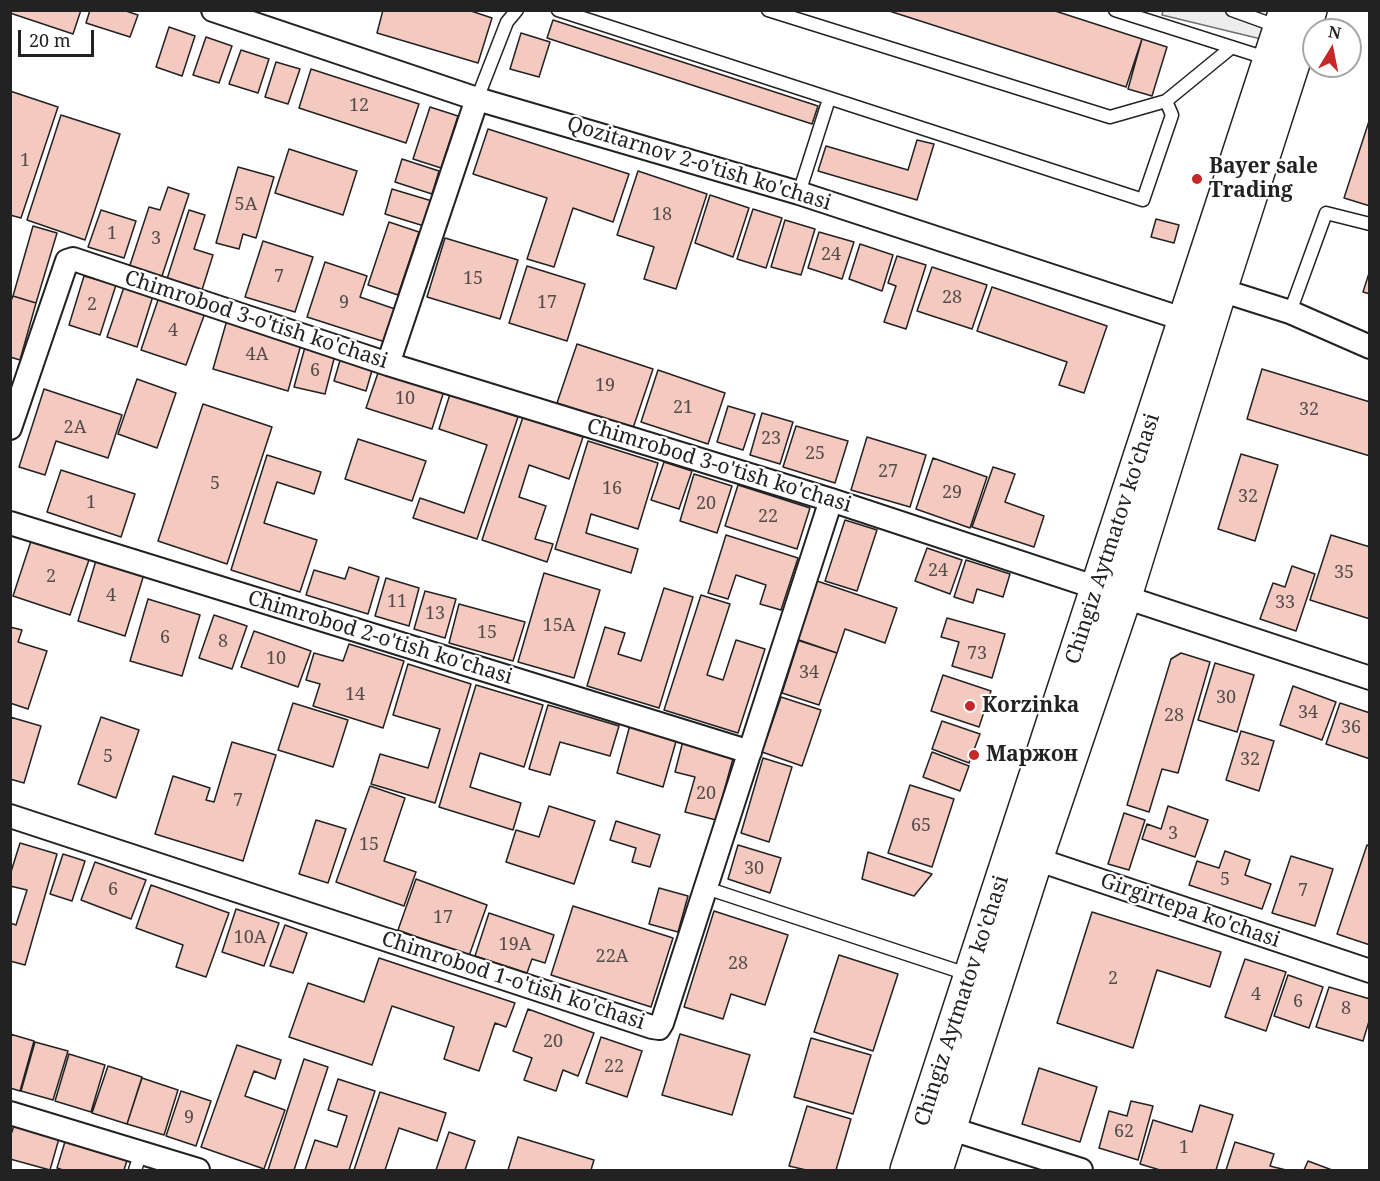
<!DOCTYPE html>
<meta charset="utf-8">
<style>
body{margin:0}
#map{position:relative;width:1380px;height:1181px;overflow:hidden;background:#fff;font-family:"Noto Serif",serif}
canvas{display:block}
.frame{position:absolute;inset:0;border:12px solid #222;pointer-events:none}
.north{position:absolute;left:1302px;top:18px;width:60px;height:60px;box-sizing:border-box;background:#fff;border:2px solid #a7a7a7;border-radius:50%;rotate:10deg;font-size:16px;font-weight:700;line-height:24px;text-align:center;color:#222}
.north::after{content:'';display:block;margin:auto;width:21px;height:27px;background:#c62828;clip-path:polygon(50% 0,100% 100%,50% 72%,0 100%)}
.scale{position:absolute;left:18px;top:30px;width:76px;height:27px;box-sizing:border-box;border:3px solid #222;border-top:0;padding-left:8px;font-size:18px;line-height:21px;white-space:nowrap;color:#222;-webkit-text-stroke:4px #fff;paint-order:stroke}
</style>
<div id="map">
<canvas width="1380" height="1181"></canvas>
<div class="frame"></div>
<div class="north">N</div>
<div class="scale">20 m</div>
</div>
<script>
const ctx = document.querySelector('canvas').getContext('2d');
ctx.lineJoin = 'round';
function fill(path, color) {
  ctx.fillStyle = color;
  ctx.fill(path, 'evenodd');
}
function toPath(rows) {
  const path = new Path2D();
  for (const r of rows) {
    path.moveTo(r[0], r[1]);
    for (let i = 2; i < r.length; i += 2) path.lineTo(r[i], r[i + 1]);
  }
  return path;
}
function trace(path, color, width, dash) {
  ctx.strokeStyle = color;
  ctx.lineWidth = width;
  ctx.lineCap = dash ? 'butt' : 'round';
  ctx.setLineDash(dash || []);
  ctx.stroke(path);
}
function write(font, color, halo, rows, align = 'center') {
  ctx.font = font + ' "Noto Serif",serif';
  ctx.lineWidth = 4.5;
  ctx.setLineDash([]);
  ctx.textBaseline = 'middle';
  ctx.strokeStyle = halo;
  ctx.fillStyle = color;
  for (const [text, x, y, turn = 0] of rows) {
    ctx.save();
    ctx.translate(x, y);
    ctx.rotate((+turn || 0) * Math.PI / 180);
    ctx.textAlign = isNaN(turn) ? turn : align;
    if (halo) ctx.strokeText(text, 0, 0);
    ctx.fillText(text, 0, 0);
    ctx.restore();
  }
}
const parking = toPath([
 [1163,10,1270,11,1261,39,1162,15,1163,10]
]);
fill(parking, '#ededed');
trace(parking, '#6f6f6f', 1.5);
const building = toPath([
 [10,10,81,10,73,34,10,13,10,10],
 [90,10,123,10,138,15,130,37,86,23,90,10],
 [383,10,468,10,492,18,478,63,377,33,383,10],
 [886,10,1052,10,1142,39,1126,87,886,10],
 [553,20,818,106,812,124,547,38,553,20],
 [169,27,195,36,182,76,156,67,169,27],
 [521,33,550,42,539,77,510,69,521,33],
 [206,37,232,46,219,83,193,75,206,37],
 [1142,39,1167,47,1152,96,1128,89,1142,39],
 [241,50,269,59,258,93,229,84,241,50],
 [276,62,300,69,288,104,265,97,276,62],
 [311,69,419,104,406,143,299,108,311,69],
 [10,91,58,107,21,218,10,215,10,91],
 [430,107,458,116,441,168,413,159,430,107],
 [61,115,120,134,85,240,27,220,61,115],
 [1370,118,1370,206,1344,198,1370,118],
 [488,129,629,174,613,222,573,208,554,267,527,259,547,198,473,174,488,129],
 [917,140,934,144,917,200,818,171,826,146,908,170,917,140],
 [289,149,357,171,343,215,275,193,289,149],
 [402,159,439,171,432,194,395,182,402,159],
 [238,167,274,177,256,238,243,234,239,249,216,243,238,167],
 [638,171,707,194,676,289,644,279,654,247,617,235,638,171],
 [168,187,189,194,161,279,129,268,149,207,160,210,168,187],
 [392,189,432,201,424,226,385,214,392,189],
 [710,195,749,208,733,257,695,243,710,195],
 [753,209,782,218,766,268,737,259,753,209],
 [101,210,136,221,124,258,88,247,101,210],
 [189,210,205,215,194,249,213,255,202,290,167,279,189,210],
 [1156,219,1179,225,1174,243,1151,237,1156,219],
 [785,220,815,229,801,275,771,267,785,220],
 [389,222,419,232,398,295,368,285,389,222],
 [33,226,57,233,36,303,13,296,33,226],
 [819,232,854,242,842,279,808,268,819,232],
 [445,238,518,260,500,319,427,297,445,238],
 [263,241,313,257,295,312,245,297,263,241],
 [860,244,893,255,882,291,849,279,860,244],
 [897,256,926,265,906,329,884,322,896,286,888,283,897,256],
 [325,262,367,276,360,297,395,309,385,342,307,317,325,262],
 [527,266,585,284,567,341,509,323,527,266],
 [932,267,987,285,972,329,917,311,932,267],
 [1370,270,1370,294,1363,292,1370,270],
 [84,276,116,285,100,335,69,325,84,276],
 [124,287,153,296,137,347,107,337,124,287],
 [992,287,1107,326,1084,393,1059,385,1067,362,977,331,992,287],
 [13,296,36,303,20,360,10,357,10,303,13,296],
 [159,297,205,313,186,365,141,350,159,297],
 [227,320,302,341,288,391,213,369,227,320],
 [577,344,653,369,633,428,557,403,577,344],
 [305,347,335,355,325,394,294,387,305,347],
 [341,357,373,367,366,391,334,381,341,357],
 [1262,369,1370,402,1370,456,1247,419,1262,369],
 [379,370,444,391,432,429,366,408,379,370],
 [658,370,725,393,708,444,641,422,658,370],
 [137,379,176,393,157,448,118,434,137,379],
 [44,389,122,415,108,458,56,441,45,475,19,467,44,389],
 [450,394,518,417,477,539,413,518,420,498,464,513,487,445,439,429,450,394],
 [203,404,272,427,227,564,158,541,203,404],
 [728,406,755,414,743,450,717,442,728,406],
 [762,413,793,422,780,464,750,455,762,413],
 [523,417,583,437,569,479,529,465,519,497,546,506,535,539,553,544,547,562,482,540,523,417],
 [796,426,848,441,835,483,783,467,796,426],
 [867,437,926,455,910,507,851,490,867,437],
 [358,439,426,461,412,501,345,479,358,439],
 [588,441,658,463,638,529,591,514,586,533,638,549,631,573,555,549,588,441],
 [1241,454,1278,465,1255,541,1218,529,1241,454],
 [267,455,321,472,314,494,277,482,264,523,317,540,300,592,231,570,267,455],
 [933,458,987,477,970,528,916,509,933,458],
 [664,462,692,471,679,509,651,500,664,462],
 [993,467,1015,474,1005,502,1044,516,1034,547,972,527,993,467],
 [61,470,135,494,121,537,47,512,61,470],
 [694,474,732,486,717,533,680,521,694,474],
 [738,485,810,508,797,549,725,526,738,485],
 [845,520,877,530,857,591,825,581,845,520],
 [726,535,798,558,781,610,760,604,766,585,736,575,728,599,708,593,726,535],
 [1331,535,1370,547,1370,619,1310,600,1331,535],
 [32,538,90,557,70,615,13,596,32,538],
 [927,548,962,560,950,594,915,581,927,548],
 [97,557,145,571,125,636,78,621,97,557],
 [966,560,1010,574,1003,597,977,589,973,603,954,597,966,560],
 [1292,566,1315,574,1296,631,1260,619,1273,583,1285,587,1292,566],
 [349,567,379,577,368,614,306,595,314,570,345,579,349,567],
 [544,573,600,590,574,678,518,662,544,573],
 [386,578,419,588,409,626,375,616,386,578],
 [817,581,897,608,885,643,845,629,837,653,797,640,817,581],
 [664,588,693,597,659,708,587,686,605,627,625,633,618,654,641,661,664,588],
 [425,591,456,599,445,638,414,629,425,591],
 [701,595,730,604,707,675,723,680,736,640,765,649,738,733,664,710,701,595],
 [148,599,200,615,182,676,130,661,148,599],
 [459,604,525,622,513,661,449,643,459,604],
 [214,615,247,626,232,669,199,658,214,615],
 [947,618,1005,634,992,678,952,666,959,642,941,637,947,618],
 [10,627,22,630,18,642,47,651,28,709,10,703,10,627],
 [254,631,311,651,298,687,241,667,254,631],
 [799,640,837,653,819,705,782,693,799,640],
 [349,644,404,661,383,728,313,706,320,684,306,680,314,653,343,661,349,644],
 [1181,653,1210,662,1178,773,1162,769,1149,812,1127,805,1171,659,1181,653],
 [1215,663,1254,675,1237,732,1198,720,1215,663],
 [408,664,471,684,435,803,371,784,380,754,428,768,440,729,393,715,408,664],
 [943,675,991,691,979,727,931,711,943,675],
 [476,685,543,705,524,767,480,753,470,787,521,803,513,830,439,807,476,685],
 [1293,686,1336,702,1322,740,1280,725,1293,686],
 [781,697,821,710,802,766,762,752,781,697],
 [293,703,348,720,333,767,278,750,293,703],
 [1340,703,1370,713,1370,759,1326,744,1340,703],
 [548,705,619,726,610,756,560,742,550,775,529,769,548,705],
 [10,717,41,726,24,783,10,779,10,717],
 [101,717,139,730,116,798,78,784,101,717],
 [942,721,980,734,969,763,932,749,942,721],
 [630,725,677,738,663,787,617,773,630,725],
 [1241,731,1274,741,1259,791,1226,780,1241,731],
 [683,741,734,755,716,820,685,812,695,777,675,772,683,741],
 [232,742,276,755,243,861,155,834,173,776,210,788,206,800,214,802,232,742],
 [932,752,969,766,960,791,923,777,932,752],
 [763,758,792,767,769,842,741,833,763,758],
 [910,785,954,799,932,867,888,853,910,785],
 [370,786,405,798,384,861,416,872,404,906,336,882,370,786],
 [549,806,595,821,574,884,506,862,516,830,539,837,549,806],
 [1168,806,1208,820,1195,857,1142,839,1147,824,1161,829,1168,806],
 [1124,813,1145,820,1129,870,1108,864,1124,813],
 [316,820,346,829,328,883,299,874,316,820],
 [616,821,660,835,650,867,632,862,636,848,610,840,616,821],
 [20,843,57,854,25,965,10,961,10,923,16,925,27,890,10,886,10,875,20,843],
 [738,845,781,858,770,893,728,879,738,845],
 [1367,845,1370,846,1370,945,1337,934,1367,845],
 [1225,851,1250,860,1245,875,1271,884,1262,909,1189,885,1197,861,1219,868,1225,851],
 [868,852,932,874,914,896,862,879,868,852],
 [63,854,85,861,72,901,50,894,63,854],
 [1291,856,1333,869,1315,926,1272,913,1291,856],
 [95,862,146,880,131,919,81,900,95,862],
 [416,879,487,905,469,956,398,930,416,879],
 [151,885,229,913,206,977,176,967,183,945,136,928,151,885],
 [659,888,688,896,678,932,649,924,659,888],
 [573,906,673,938,651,1007,551,975,573,906],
 [236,909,279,923,264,966,222,952,236,909],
 [714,911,788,935,765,1005,731,994,723,1019,684,1007,714,911],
 [1092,912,1221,952,1210,987,1157,970,1133,1048,1057,1023,1092,912],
 [489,913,554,935,545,963,532,959,527,973,475,956,489,913],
 [285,925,307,933,293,973,270,966,285,925],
 [839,955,898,974,873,1051,814,1032,839,955],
 [379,958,515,1003,506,1027,495,1023,479,1071,444,1059,454,1027,392,1006,372,1065,289,1037,308,983,364,1002,379,958],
 [1245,959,1286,972,1266,1031,1225,1017,1245,959],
 [1288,975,1323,987,1309,1028,1274,1016,1288,975],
 [1329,987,1370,999,1370,1018,1363,1041,1316,1027,1329,987],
 [528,1009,594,1033,578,1076,563,1070,556,1091,524,1080,532,1058,513,1051,528,1009],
 [10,1034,34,1041,20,1091,10,1088,10,1034],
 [680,1034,750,1055,732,1115,662,1095,680,1034],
 [601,1037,642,1051,627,1097,586,1083,601,1037],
 [811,1038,871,1055,853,1114,794,1097,811,1038],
 [35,1042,68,1051,53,1100,21,1091,35,1042],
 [237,1045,281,1060,275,1079,254,1071,245,1096,285,1110,264,1169,201,1147,237,1045],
 [69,1054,105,1065,91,1112,55,1101,69,1054],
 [304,1059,328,1067,294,1170,268,1170,304,1059],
 [108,1066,142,1077,127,1124,92,1113,108,1066],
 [1039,1068,1097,1087,1080,1142,1022,1124,1039,1068],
 [142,1078,178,1090,164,1135,127,1124,142,1078],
 [338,1079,375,1091,349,1170,305,1170,315,1140,337,1147,347,1116,328,1110,338,1079],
 [181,1091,211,1101,196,1146,166,1136,181,1091],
 [380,1092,446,1113,437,1141,399,1128,385,1170,354,1170,380,1092],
 [1131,1101,1153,1106,1138,1160,1099,1148,1109,1111,1127,1116,1131,1101],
 [1200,1105,1233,1115,1216,1170,1160,1170,1140,1164,1153,1120,1192,1132,1200,1105],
 [807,1106,851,1119,836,1170,806,1170,789,1166,807,1106],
 [15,1123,60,1135,50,1170,10,1159,10,1137,15,1123],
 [449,1132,475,1141,465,1170,436,1170,449,1132],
 [67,1135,129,1154,124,1170,63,1170,57,1168,67,1135],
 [518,1137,594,1160,591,1170,508,1170,518,1137],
 [1235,1142,1274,1154,1270,1166,1286,1170,1226,1170,1235,1142],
 [1308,1161,1332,1170,1304,1170,1308,1161]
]);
fill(building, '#f3c9c0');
trace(building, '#222', 1.5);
const service = toPath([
 [558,10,1143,200,1172,115,1166,101],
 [768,10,1110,117,1166,101,1232,47],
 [1115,10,1269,59],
 [1232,10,1279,27],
 [477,99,507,22,517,10],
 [799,193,829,99],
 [1290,312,1326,213,1370,224],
 [706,888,970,975],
 [135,1170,141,1152]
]);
const minor = toPath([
 [213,10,477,99,799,193,1198,324],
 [1208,286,1290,312,1370,347],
 [388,364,477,99],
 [10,428,67,261,73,259,388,364,831,500,1370,678],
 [10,523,750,752],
 [10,816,652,1027,659,1028,662,1023,831,500],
 [1024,855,1370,971],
 [10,1113,198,1170],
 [936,1124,1081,1170]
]);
const secondary = toPath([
 [907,1170,1286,10],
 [936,1170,1036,859,1125,596,1220,290,1310,10]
]);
trace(service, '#222', 15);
trace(minor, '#222', 26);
trace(secondary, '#222', 36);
trace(service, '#fff', 12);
trace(minor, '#fff', 22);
trace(secondary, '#fff', 33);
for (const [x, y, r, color] of [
 [1197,179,6,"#c62828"],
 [970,706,6,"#c62828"],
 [974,755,6,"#c62828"]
]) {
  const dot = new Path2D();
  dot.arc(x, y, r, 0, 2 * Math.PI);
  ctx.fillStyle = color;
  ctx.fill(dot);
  trace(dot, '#fff', 2);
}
write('18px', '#564c4a', null, [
 ["12",359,106],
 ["1",25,161],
 ["5А",246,205],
 ["18",662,215],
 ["1",112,234],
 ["3",156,239],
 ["24",831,255],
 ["7",279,277],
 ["15",473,279],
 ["28",952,298],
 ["9",344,303],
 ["17",547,303],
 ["2",92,305],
 ["4",173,331],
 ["4А",257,355],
 ["6",315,371],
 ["19",605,386],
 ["10",405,399],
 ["21",683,408],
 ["32",1309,410],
 ["2А",75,428],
 ["23",771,439],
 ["25",815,454],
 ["27",888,472],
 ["5",215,484],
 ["16",612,489],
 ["29",952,493],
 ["32",1248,497],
 ["1",91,503],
 ["20",706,504],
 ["22",768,517],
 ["24",938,571],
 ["35",1344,573],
 ["2",51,577],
 ["4",111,596],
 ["11",397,602],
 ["33",1285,603],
 ["13",435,614],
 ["15А",559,626],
 ["15",487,633],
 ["6",165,638],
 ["8",223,642],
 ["73",977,654],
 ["10",276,659],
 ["34",809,673],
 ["14",355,695],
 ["30",1226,698],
 ["34",1308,713],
 ["28",1174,716],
 ["36",1351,728],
 ["5",108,757],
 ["32",1250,760],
 ["20",706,794],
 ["7",238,801],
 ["65",921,826],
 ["3",1173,834],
 ["15",369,845],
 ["30",754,869],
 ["5",1225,880],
 ["6",113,890],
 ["7",1303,891],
 ["17",443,918],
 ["10А",250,938],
 ["19А",515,945],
 ["22А",612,957],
 ["28",738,964],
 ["2",1113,979],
 ["4",1256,995],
 ["6",1298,1002],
 ["8",1346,1009],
 ["20",553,1042],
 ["22",614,1067],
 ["9",189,1118],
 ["62",1124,1132],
 ["1",1184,1148]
]);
write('21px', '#222', '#fff', [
 ["Qozitarnov 2-o'tish ko'chasi",699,164,17],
 ["Chimrobod 3-o'tish ko'chasi",256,320,18],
 ["Chimrobod 3-o'tish ko'chasi",719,466,17],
 ["Chingiz Aytmatov ko'chasi",1113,539,-72],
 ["Chimrobod 2-o'tish ko'chasi",380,638,17],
 ["Girgirtepa ko'chasi",1190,911,19],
 ["Chimrobod 1-o'tish ko'chasi",513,981,18],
 ["Chingiz Aytmatov ko'chasi",962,1001,-72]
]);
write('bold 21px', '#222', '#fff', [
 ["Bayer sale",1209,167],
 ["Trading",1209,191],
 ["Korzinka",982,706],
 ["Маржон",986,755]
], 'left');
</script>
